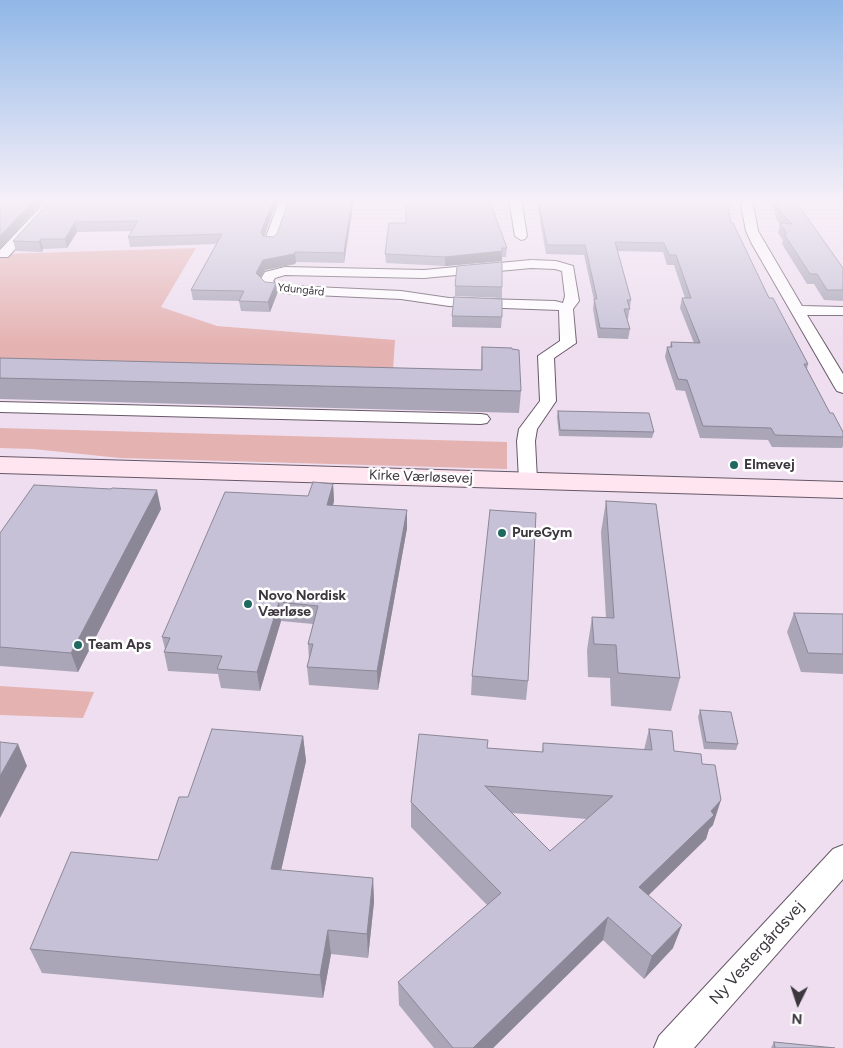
<!DOCTYPE html>
<meta charset="utf-8">
<style>
body{margin:0}
#map{position:relative;width:843px;height:1048px;overflow:hidden;background:#eedeef;font-family:Figtree,sans-serif}
canvas{display:block}
.north{position:absolute;left:773px;top:978px;width:50px;height:50px;-webkit-text-stroke:4px #fff;paint-order:stroke;rotate:184deg;font-size:14px;font-weight:700;line-height:20px;text-align:center;color:#3c363d}
.north::after{content:'';display:block;margin:auto;width:18px;height:22px;background:#3c363d;clip-path:polygon(50% 0,100% 100%,50% 72%,0 100%)}
</style>
<div id="map">
<canvas width="843" height="1048"></canvas>
<div class="north">N</div>
</div>
<script>
const ctx = document.querySelector('canvas').getContext('2d');
ctx.lineJoin = 'round';
function fill(path, color) {
  ctx.fillStyle = color;
  ctx.fill(path, 'evenodd');
}
function toPath(rows) {
  const path = new Path2D();
  for (const r of rows) {
    path.moveTo(r[0], r[1]);
    for (let i = 2; i < r.length; i += 2) path.lineTo(r[i], r[i + 1]);
  }
  return path;
}
function trace(path, color, width, dash) {
  ctx.strokeStyle = color;
  ctx.lineWidth = width;
  ctx.lineCap = dash ? 'butt' : 'round';
  ctx.setLineDash(dash || []);
  ctx.stroke(path);
}
function write(font, color, halo, rows, align = 'center') {
  ctx.font = font + ' Figtree,sans-serif';
  ctx.lineWidth = 5;
  ctx.setLineDash([]);
  ctx.textBaseline = 'middle';
  ctx.strokeStyle = halo;
  ctx.fillStyle = color;
  for (const [text, x, y, turn = 0] of rows) {
    ctx.save();
    ctx.translate(x, y);
    ctx.rotate((+turn || 0) * Math.PI / 180);
    ctx.textAlign = isNaN(turn) ? turn : align;
    if (halo) ctx.strokeText(text, 0, 0);
    ctx.fillText(text, 0, 0);
    ctx.restore();
  }
}
fill(toPath([
 [196,248,161,307,217,326,395,340,392,384,0,375,0,254],
 [0,428,507,442,507,469,120,458,33,449,0,448],
 [0,686,94,692,83,718,0,715]
]), '#e4b2b1');
const street = toPath([
 [48,199,60,199,8,257,0,257,0,250,48,199],
 [280,199,292,199,276,242,274,245,266,245,264,242,280,199],
 [509,199,521,199,527,236,525,239,521,240,515,236,509,199],
 [740,199,752,199,758,231,802,306,843,307,843,315,807,315,843,374,843,393,837,391,835,388,752,244,746,231,740,199],
 [531,260,556,261,573,266,579,301,573,309,576,343,554,358,556,401,537,429,535,441,537,480,535,484,528,486,521,484,519,480,517,441,519,429,540,401,538,356,560,341,559,310,449,306,401,299,293,294,266,290,259,282,265,272,285,267,424,270,531,260],
 [531,268,555,269,562,271,565,296,563,303,555,301,449,298,401,291,293,286,275,283,273,281,275,278,285,275,424,278,531,268],
 [0,402,481,414,487,415,490,419,487,423,481,424,0,412,0,402],
 [843,845,843,879,694,1048,654,1048,659,1036,833,849,843,845]
]);
const secondary = toPath([
 [0,457,843,482,843,498,0,473,0,457]
]);
trace(street, '#665867', 2);
trace(secondary, '#665867', 2);
fill(street, '#fff');
fill(secondary, '#fee5f0');
fill(toPath([
 [52,199,278,199,264,237,273,237,277,234,289,199,354,199,344,263,296,262,295,264,265,270,261,278,265,282,276,283,277,294,270,312,241,311,239,301,193,300,191,290,216,244,130,247,128,237,132,231,77,232,67,248,43,249,42,252,16,251,13,241],
 [536,199,727,199,731,223,769,298,808,364,807,369,830,413,843,432,843,446,842,448,772,447,768,440,700,438,685,391,676,390,665,357,667,347,670,347,671,342,694,343,680,308,682,298,685,298,674,265,667,265,663,252,618,251,631,300,628,319,627,319,630,329,628,339,598,338,593,309,594,300,584,255,546,254],
 [771,199,794,199,843,268,843,301,824,300,814,284,807,284,782,244,783,240,778,233,780,224,777,220],
 [410,205,507,248,506,257,502,257,502,261,445,266,386,263,385,254,406,223],
 [455,286,502,287,502,298,455,296],
 [452,316,502,317,501,328,452,327],
 [482,347,521,391,519,413,0,399,0,358,481,370],
 [558,411,654,432,652,438,559,436,557,417],
 [333,484,334,501,333,505,407,510,407,528,378,690,309,685,307,667,309,659,308,644,313,624,281,621,260,691,221,688,218,674,168,671,164,652,165,649,162,637,308,496],
 [111,489,161,509,78,672,0,666,0,533],
 [606,501,680,678,671,711,611,706,610,678,588,677,587,650,592,617,606,618,601,532],
 [794,613,843,615,843,674,801,672,787,632],
 [472,676,528,681,526,700,471,695],
 [700,710,738,744,736,750,704,749,698,717],
 [649,729,674,751,702,764,713,825,709,829,706,839,648,896,673,948,644,979,603,940,493,1048,434,1048,399,1005,398,982,487,905,411,827,411,802,487,748,542,752,543,743,644,750],
 [512,813,587,819,550,851],
 [303,736,306,761,281,870,373,878,374,902,368,958,331,954,323,998,42,973,30,949,158,860,188,797],
 [774,1042,835,1048,771,1048]
]), '#aaa6b8');
fill(toPath([
 [35,199,45,199,0,249,0,236],
 [274,199,278,199,262,241,261,232],
 [352,199,354,199,344,263,344,253],
 [75,222,77,232,67,248,65,239],
 [41,239,43,249,42,252,39,242],
 [502,251,502,261,445,266,445,257],
 [295,252,296,262,295,264,265,270,258,283,256,273,263,260],
 [276,283,277,294,270,312,268,302],
 [333,484,334,501,328,523,327,505],
 [157,490,161,509,78,672,71,653],
 [407,510,407,528,378,690,377,671],
 [279,602,281,621,260,691,257,672],
 [303,736,306,761,276,893,271,869],
 [18,744,27,766,0,818,0,776],
 [721,800,713,825,709,829,706,839,632,911,639,887],
 [373,878,374,902,368,958,367,934],
 [608,917,603,940,493,1048,473,1048],
 [682,925,673,948,644,979,652,956],
 [328,930,331,954,323,998,320,975]
]), '#8b8796');
const building = toPath([
 [0,199,35,199,0,236,0,199],
 [52,199,274,199,261,232,263,236,273,237,277,234,289,199,352,199,344,253,295,252,294,254,263,260,256,273,265,282,276,283,268,302,239,301,244,291,191,290,222,234,128,237,138,221,75,222,65,239,41,239,39,242,13,241,52,199],
 [410,199,489,199,507,248,502,248,502,251,445,257,385,254,389,223,406,223,406,205,410,205,410,199],
 [538,199,727,199,731,223,733,223,769,298,773,298,808,364,804,364,830,413,833,413,843,432,843,437,775,435,771,428,703,426,687,380,678,379,667,347,672,347,671,342,700,343,682,298,691,298,676,255,669,255,664,243,615,242,631,300,627,300,630,309,624,309,630,329,600,328,594,299,597,299,585,245,547,245,538,199],
 [776,199,794,199,843,268,843,290,827,290,817,274,810,274,784,234,787,234,780,223,792,224,779,210,776,199],
 [502,262,502,287,455,286,457,266,502,262],
 [454,297,502,299,502,317,452,316,454,297],
 [482,347,512,348,512,349,519,350,521,391,0,378,0,358,482,370,482,347],
 [558,411,649,413,654,432,560,430,558,411],
 [313,482,333,484,327,505,407,510,377,671,307,667,313,644,308,644,318,606,279,602,257,672,217,669,222,656,164,652,170,638,162,637,225,492,308,496,313,482],
 [34,485,111,489,112,488,157,490,71,653,0,647,0,533,34,485],
 [606,501,656,504,680,678,618,673,616,645,594,644,592,617,614,618,606,501],
 [490,510,536,513,528,681,472,676,490,510],
 [794,613,843,614,843,654,808,653,794,613],
 [700,710,731,712,738,744,706,742,700,710],
 [212,729,303,736,271,869,373,878,367,934,328,930,320,975,30,949,71,852,158,860,179,797,188,797,212,729],
 [649,729,672,731,674,751,701,754,702,764,715,765,721,800,711,811,714,815,639,887,682,925,652,956,608,917,473,1048,453,1048,398,982,501,893,411,802,419,734,488,740,487,748,543,752,543,743,652,750,649,729],
 [485,786,613,796,550,851,485,786],
 [0,742,18,744,0,776,0,742],
 [774,1042,835,1048,775,1048,774,1042]
]);
fill(building, '#c6c1d6');
trace(building, '#8b8796', 1);
const sky = ctx.createLinearGradient(0, 0, 0, 346);
sky.addColorStop(0, '#90b7e7');
sky.addColorStop(0.58, '#f7f0f8');
sky.addColorStop(1, '#f7f0f800');
ctx.fillStyle = sky;
ctx.fillRect(0, 0, 843, 346);
for (const [x, y, r, color] of [
 [734,465,5,"#1f6960"],
 [502,533,5,"#1f6960"],
 [248,604,5,"#1f6960"],
 [78,645,5,"#1f6960"]
]) {
  const dot = new Path2D();
  dot.arc(x, y, r, 0, 2 * Math.PI);
  ctx.fillStyle = color;
  ctx.fill(dot);
  trace(dot, '#fff', 2);
}
write('11px', '#3c363d', '#fff', [
 ["Ydungård",301,290,6]
]);
write('bold 14px', '#3c363d', '#fff', [
 ["Elmevej",744,465],
 ["PureGym",512,533],
 ["Novo Nordisk",258,596],
 ["Værløse",258,612],
 ["Team Aps",88,645]
], 'left');
write('14px', '#3c363d', '#fff', [
 ["Kirke Værløsevej",421,477,2]
]);
write('16px', '#3c363d', '#fff', [
 ["Ny Vestergårdsvej",757,953,-48]
]);
</script>
